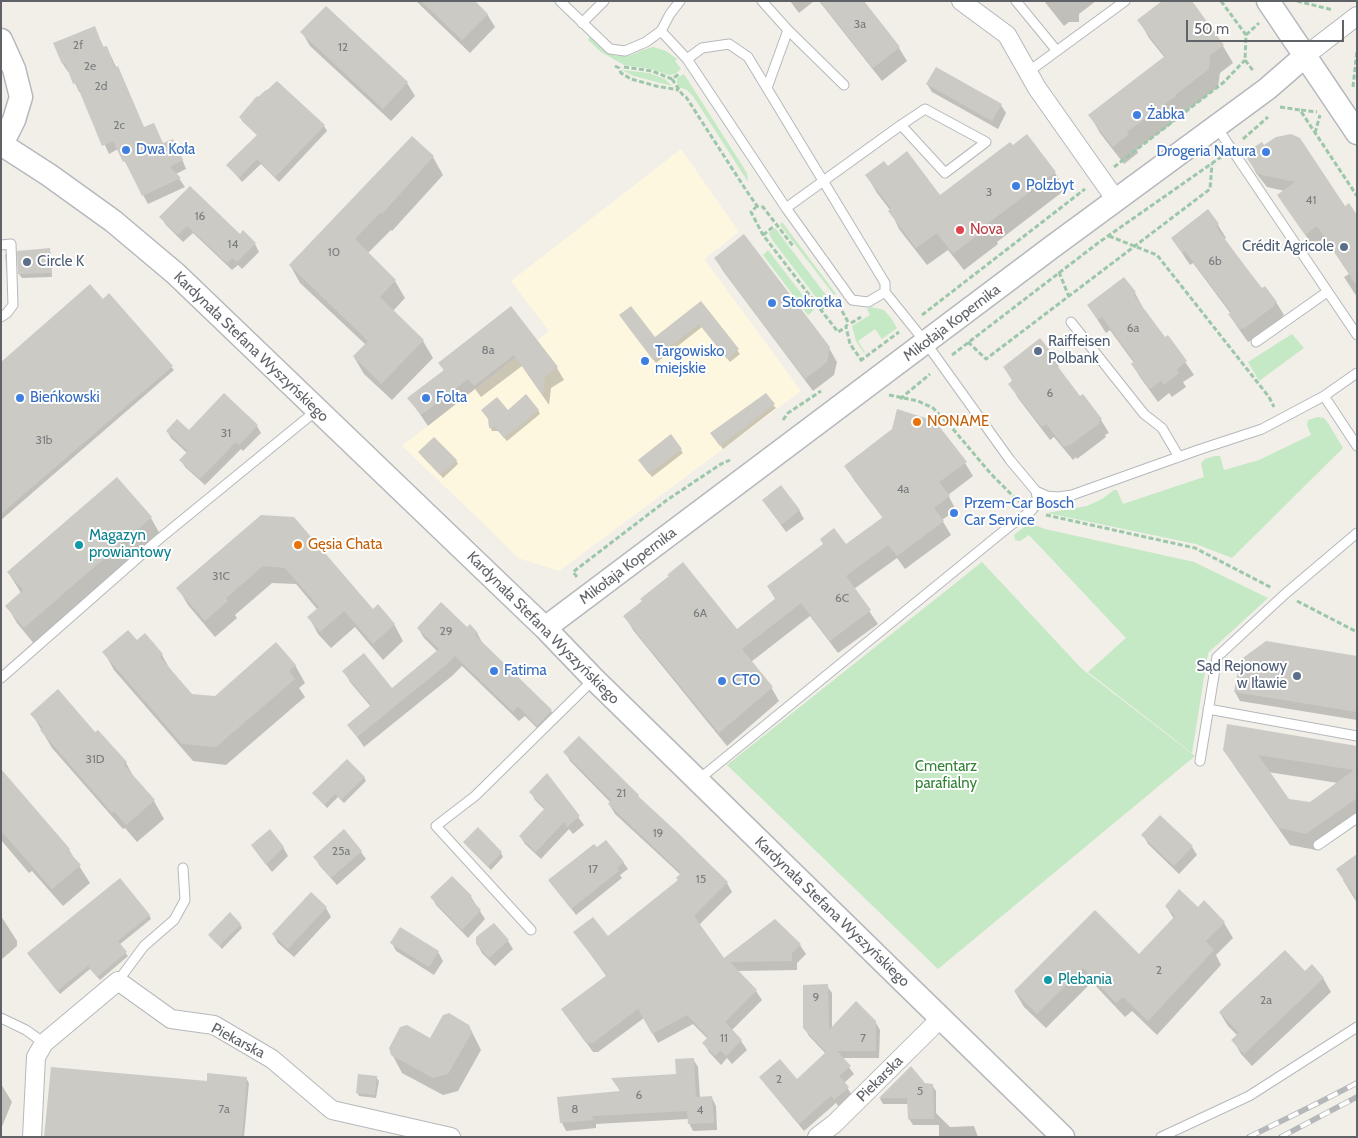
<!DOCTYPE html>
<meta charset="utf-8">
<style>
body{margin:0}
#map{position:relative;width:1358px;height:1138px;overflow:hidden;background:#f1efe8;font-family:Cabin,sans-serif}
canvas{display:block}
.frame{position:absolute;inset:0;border:2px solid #5f6368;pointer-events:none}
.scale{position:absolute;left:1186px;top:20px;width:158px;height:22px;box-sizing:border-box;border:2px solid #5f6368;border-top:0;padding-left:6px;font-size:15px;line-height:18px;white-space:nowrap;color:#5f6368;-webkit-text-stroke:4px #fff;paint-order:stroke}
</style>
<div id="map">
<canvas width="1358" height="1138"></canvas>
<div class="frame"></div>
<div class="scale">50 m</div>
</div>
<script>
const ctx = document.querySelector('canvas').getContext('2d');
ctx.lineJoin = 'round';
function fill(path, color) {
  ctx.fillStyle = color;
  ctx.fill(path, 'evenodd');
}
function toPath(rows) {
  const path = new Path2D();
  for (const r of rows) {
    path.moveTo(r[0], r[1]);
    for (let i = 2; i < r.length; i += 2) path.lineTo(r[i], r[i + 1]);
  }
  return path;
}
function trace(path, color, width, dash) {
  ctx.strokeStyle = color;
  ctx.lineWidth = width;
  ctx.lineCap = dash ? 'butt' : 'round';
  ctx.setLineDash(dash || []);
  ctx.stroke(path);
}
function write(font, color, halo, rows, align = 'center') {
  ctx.font = font + ' Cabin,sans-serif';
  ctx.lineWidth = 4;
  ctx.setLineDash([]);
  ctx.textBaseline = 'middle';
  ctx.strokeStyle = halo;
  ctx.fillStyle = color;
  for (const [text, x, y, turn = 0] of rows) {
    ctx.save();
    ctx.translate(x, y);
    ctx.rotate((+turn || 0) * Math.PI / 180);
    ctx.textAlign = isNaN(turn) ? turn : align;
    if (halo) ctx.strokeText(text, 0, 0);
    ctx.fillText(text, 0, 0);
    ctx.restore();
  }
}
fill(toPath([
 [681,149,739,232,704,259,801,391,559,571,518,558,481,521,402,446,549,331,511,281]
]), '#fef7e0');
fill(toPath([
 [590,36,607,53,617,56,631,55,643,50,653,47,666,51,677,59,675,61,681,69,675,74,669,75,651,69,624,65,601,52,588,40],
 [621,70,649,73,665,79,672,86,634,76],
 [684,74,747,173,748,182,693,96,687,90,679,87,677,83,677,78],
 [782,222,836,294,834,295,780,225],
 [775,228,829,299,822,305,773,241,769,233],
 [768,250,814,310,808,315,763,255],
 [871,307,884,310,891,318,897,328,882,339,875,329,858,341,865,352,864,353,856,341,852,326,870,315,867,309],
 [1292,334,1304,348,1259,381,1248,362],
 [1318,417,1324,418,1328,423,1343,448,1232,558,1196,544,1047,513,1087,506,1102,499,1114,490,1117,490,1123,504,1204,477,1201,463,1205,459,1215,456,1220,456,1224,470,1259,460,1311,435,1307,425,1308,420],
 [1029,523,1045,529,1194,562,1268,598,1208,653,1192,753,1088,672,1126,638,1029,535,1020,541,1015,540,1014,535],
 [982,562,1082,669,1195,756,938,969,727,765]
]), '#c5e8c5');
fill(toPath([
 [416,1,473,1,487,14,495,27,470,53],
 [790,1,814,1,799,13],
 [819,1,862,1,899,48,907,61,882,81],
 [1044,1,1096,1,1079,14,1079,22,1069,22,1064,26],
 [1139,20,1223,46,1233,63,1220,73,1218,87,1184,113,1185,114,1137,149,1138,153,1124,164,1100,133,1090,115,1165,58,1149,38],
 [94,27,104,48,106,48,111,56,144,128,164,145,178,149,186,169,176,174,185,187,148,204,118,149,109,154,81,92,79,92,70,72,68,72,63,64,55,44],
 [302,32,407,83,415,96,391,121,310,46],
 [277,83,324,126,327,131,279,182,261,164,242,182,228,165,258,136,243,122,240,117],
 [927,84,1001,105,1006,113,998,129,932,92],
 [1247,155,1345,208,1357,217,1357,297,1344,277,1349,274,1325,238,1313,246,1286,207,1285,191,1267,187,1256,173],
 [433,157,443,175,392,231,391,230,367,254,395,281,405,298,393,311,423,341,433,358,392,400,364,374,354,357,366,345,300,283,290,265],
 [1055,173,1065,190,997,242,998,244,964,270,948,250,927,265,899,229,890,210,877,193,867,176,940,196],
 [1208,211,1218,225,1226,238,1224,239,1262,290,1276,302,1284,315,1281,318,1282,319,1253,341,1252,340,1248,342,1238,328,1230,315,1231,314,1193,263,1190,265,1172,238],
 [161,217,240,235,255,244,259,252,242,269,238,265,232,270,193,233,183,242,166,225],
 [49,249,51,253,52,277,22,278,19,274,19,252],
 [5,254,7,256,7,276,7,275],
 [715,258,829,348,837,362,834,375,813,391,723,271],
 [1135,293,1142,306,1141,307,1165,339,1168,337,1194,375,1183,382,1186,387,1172,397,1169,393,1158,402,1140,377,1132,364,1134,363,1110,330,1106,333,1088,305],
 [103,300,174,370,1,520,1,364],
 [701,302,740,354,730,362,702,327,656,363,623,319,655,338],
 [511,308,557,368,564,380,551,388,549,405,522,366,481,397,475,389,428,426,409,398,444,371,440,363],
 [1051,354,1059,367,1057,368,1079,397,1101,420,1109,433,1105,435,1106,437,1077,459,1076,457,1073,460,1054,437,1050,440,1018,398,1010,384,1013,382,1004,367],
 [773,405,776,408,723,449,714,437],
 [538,410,540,414,507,441,498,431,492,431,490,427,507,412],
 [257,426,261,433,243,451,241,449,205,485,185,467,181,460,187,453,171,438,167,431,189,432],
 [681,450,683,453,652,477,642,464],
 [422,456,456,460,458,464,443,478],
 [965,463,973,476,948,495,956,510,942,520,951,535,905,569,897,558,854,589,878,624,838,653,810,616,751,662,771,687,779,701,727,746,633,630,625,616,737,631,776,600,768,587,846,546,883,518,854,480,846,466],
 [116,479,151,518,161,536,35,645,17,623,7,606,21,593,8,572],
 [764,501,799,510,804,519,786,532],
 [261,516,373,611,394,624,403,641,383,660,355,627,331,648,318,634,309,617,317,609,296,584,272,583,235,615,237,618,215,637,188,605,178,588],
 [418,628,477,633,483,644,551,711,558,721,544,735,525,716,519,721,462,666,452,676,364,747,349,725,371,707,350,682,344,671,392,689,438,652,424,638],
 [145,635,162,655,172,673,191,695,215,697,295,665,305,683,299,688,305,697,226,765,193,761,114,670,104,652,137,642],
 [1357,658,1357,720,1240,701,1235,692],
 [32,714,95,734,126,763,136,781,154,801,164,819,137,842,125,828,123,829,52,748],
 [579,737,641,800,727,883,732,892,699,925,724,960,800,945,806,954,797,963,797,970,737,971,756,991,762,1000,732,1030,741,1041,747,1050,732,1064,727,1058,721,1065,709,1052,704,1043,708,1039,693,1024,658,1043,644,1018,598,1052,593,1052,563,1010,607,977,575,933,607,937,679,881,681,875,615,814,609,804,611,803,570,761,565,752],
 [1357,747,1357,822,1316,850,1290,845,1235,767,1224,749],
 [1268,772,1338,783,1310,804,1288,800],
 [1,771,69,850,90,883,63,906,32,871,29,873,1,840],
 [547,775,584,825,573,834,569,829,541,859,525,844,520,836,545,810,535,800,531,792],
 [364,777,366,781,344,803,338,797,327,808,314,793],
 [344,831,361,852,366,859,337,885,319,865,315,857],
 [1143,835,1192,847,1197,855,1179,874,1148,844],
 [252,846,283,847,288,856,272,872],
 [467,846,501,853,503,857,491,870],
 [597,849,623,862,628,869,620,875,622,878,576,915,550,880],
 [1357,856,1357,903,1343,880],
 [311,894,326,908,331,917,294,957,278,943,273,934],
 [432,897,471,897,485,919,468,938,436,905],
 [1204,902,1224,923,1233,938,1216,955,1221,965,1157,1035,1132,1011,1125,1017,1092,982,1046,1028,1024,1007,1015,992,1095,912,1139,956,1174,919,1166,906,1198,908],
 [149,915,151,919,119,945,128,956,100,980,90,969,60,994,28,954],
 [1,916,17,941,17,946,1,960],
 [240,924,242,928,222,949,209,935],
 [508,941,513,949,495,966,482,953,477,944],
 [392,943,438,952,443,961,434,975,396,951],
 [1305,973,1323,978,1331,992,1252,1066,1241,1054,1233,1040,1238,1036,1228,1026,1220,1013],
 [827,986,832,993,832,1028,875,1021,880,1030,879,1058,842,1058,854,1074,844,1083,852,1095,839,1107,836,1103,804,1131,765,1084,761,1077,797,1080,826,1054,809,1036,804,1027],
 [469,1026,481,1050,458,1091,443,1095,402,1073,392,1054],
 [693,1059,698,1067,700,1098,712,1098,716,1106,717,1130,693,1131,689,1123,688,1119,596,1124,596,1128,566,1131,562,1123,558,1098,622,1092,677,1075],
 [911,1068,924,1085,932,1085,936,1091,936,1113,950,1127,974,1126,978,1137,939,1137,939,1125,913,1125,909,1119,909,1104,883,1104,880,1099],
 [376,1077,379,1081,376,1098,359,1096,357,1092],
 [246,1078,249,1083,244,1137,46,1137],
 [1,1084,12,1102,1,1129]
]), '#0003');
fill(toPath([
 [421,1,475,1,488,14,462,40],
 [820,1,864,1,900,47,873,68],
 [1162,1,1192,1,1224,45,1210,55,1209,69,1175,95,1176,96,1127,132,1129,134,1113,147,1088,115,1165,56,1137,20],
 [326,6,408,82,383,109,300,32],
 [95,26,103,47,107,46,115,68,118,66,144,127,154,123,163,143,173,139,183,160,170,167,181,178,142,196,125,161,123,162,113,141,102,146,76,83,73,84,65,63,62,64,53,43],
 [936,67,1002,104,992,121,926,84],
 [277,81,325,125,275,177,257,159,239,178,226,165,257,135,239,117,257,96,258,97,266,90,267,90],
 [1027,134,1056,172,987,224,989,226,953,254,937,233,916,248,888,211,891,208,865,175,884,161,888,166,907,151,940,195,1010,142,1013,145],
 [1291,134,1300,138,1345,206,1349,203,1357,215,1357,286,1317,226,1305,235,1277,195,1295,182,1258,174,1248,160,1246,155,1249,150,1262,142,1264,145,1276,137],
 [412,136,434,156,382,214,380,213,355,239,396,280,380,297,424,340,381,384,353,356,368,341,289,265],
 [190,186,240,234,243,230,256,243,237,262,232,258,227,263,187,226,178,235,159,217],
 [1208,209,1219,224,1216,227,1248,270,1262,288,1265,286,1277,302,1274,304,1275,305,1244,329,1243,327,1240,330,1228,314,1231,312,1185,251,1182,253,1171,238],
 [744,234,830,347,827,362,805,379,714,258],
 [50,248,51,273,18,274,17,251],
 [1124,277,1136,292,1133,294,1165,337,1168,335,1187,361,1177,369,1179,373,1164,385,1161,381,1150,389,1131,364,1134,361,1102,317,1098,320,1087,305],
 [90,284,103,299,109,293,173,366,1,514,1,362],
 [701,301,739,349,727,359,699,324,653,360,619,315,631,306,655,337],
 [511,306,558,367,545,376,543,396,514,355,474,386,468,379,421,415,407,398,444,370,438,363],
 [1040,338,1052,353,1049,355,1080,396,1083,394,1102,419,1099,421,1100,423,1069,446,1068,445,1064,447,1046,424,1042,427,1008,384,1013,380,1003,367],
 [224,393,258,425,239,445,236,442,200,479,179,460,188,451,166,431,177,419,189,430],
 [766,393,775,404,720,446,710,433],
 [526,394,539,410,504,438,495,427,489,428,488,419,481,410,497,397,508,410],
 [897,409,935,421,967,462,939,482,950,496,934,508,944,521,897,556,888,545,846,576,871,610,830,641,801,603,742,649,773,687,719,733,623,616,642,601,640,599,669,576,667,575,683,562,737,629,776,598,767,586,823,544,820,539,834,528,846,544,883,517,844,466,892,429],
 [671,434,682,449,649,474,638,460],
 [434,437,457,460,440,475,418,452],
 [117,477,152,517,24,628,5,606,23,590,7,572],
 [781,485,800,510,781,525,762,500],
 [261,515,294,517,373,609,378,604,395,624,373,644,344,611,320,632,307,617,319,607,285,568,263,566,226,598,228,601,205,621,176,588],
 [441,602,467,627,470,624,478,633,475,635,552,710,537,726,518,706,513,712,455,656,446,665,357,737,347,725,371,705,342,671,364,653,392,688,439,649,417,628],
 [128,630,137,640,145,633,163,654,160,657,192,694,215,696,276,642,296,665,289,671,295,679,216,747,182,744,102,652],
 [1266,641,1357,656,1357,712,1234,692,1240,660],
 [58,689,95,732,98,730,127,762,124,765,155,800,126,825,114,811,112,813,40,730,43,728,30,714],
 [1227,724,1357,746,1357,798,1306,834,1279,828,1223,750],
 [1258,755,1354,770,1310,802,1289,799],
 [579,736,639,795,638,796,677,832,728,882,694,916,724,958,775,919,801,944,792,953,792,961,730,962,757,990,725,1022,742,1040,726,1056,721,1050,715,1056,702,1043,708,1037,687,1015,652,1034,638,1009,593,1043,586,1043,561,1009,607,975,573,932,593,917,608,936,678,880,676,878,681,873,608,804,611,800,563,752],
 [347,759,365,777,341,800,335,794,324,805,312,793],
 [1,769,70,849,68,851,81,865,52,889,1,831],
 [547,773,580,816,567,827,564,822,536,852,519,836,545,808,529,792],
 [1160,815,1193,846,1174,866,1141,835],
 [478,827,502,852,488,867,463,842],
 [270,829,284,847,266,865,251,845],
 [344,829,362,851,331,878,313,857],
 [606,840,624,862,617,868,619,871,571,909,548,880,594,844,597,847],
 [1357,854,1357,899,1336,869],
 [452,876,472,896,470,898,481,910,462,930,430,897],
 [120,878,150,915,118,941,127,952,97,977,88,966,57,991,27,953],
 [1179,889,1198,907,1204,900,1225,922,1206,941,1214,950,1148,1021,1123,997,1116,1003,1083,968,1037,1014,1014,991,1095,910,1139,954,1175,916,1165,906],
 [311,892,327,907,288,949,272,934],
 [230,912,241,924,219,946,208,935],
 [494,923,509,940,489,958,476,944,476,937],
 [400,927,439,951,429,967,390,943],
 [1285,950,1305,971,1312,964,1324,978,1244,1054,1231,1040,1239,1033,1219,1012],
 [828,984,829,1030,856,1001,876,1021,876,1051,837,1051,851,1066,839,1076,849,1087,834,1100,831,1096,799,1124,759,1077,780,1059,797,1079,826,1052,803,1028,803,985],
 [449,1013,469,1025,472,1032,448,1074,433,1078,391,1055,389,1048,400,1027,407,1025,430,1038,443,1015],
 [694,1058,696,1097,712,1096,714,1123,688,1124,687,1111,592,1116,593,1120,560,1123,557,1097,620,1091,611,1078,676,1074,675,1059],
 [911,1066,925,1083,933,1084,934,1119,908,1119,907,1098,879,1098],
 [51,1067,207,1081,207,1073,247,1077,242,1137,44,1137],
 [358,1074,377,1076,375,1095,356,1093]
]), '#cccac5');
const service = toPath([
 [560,1,610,49,625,51,646,42,661,31,670,14,680,1],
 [762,1,788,30,767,88],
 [1016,1,1057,51],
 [582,23,604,1],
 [788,30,844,85],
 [661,31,687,59],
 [729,44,748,57,885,283,885,292,868,302,852,300,786,208,687,59,702,48,729,44],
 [1028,72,1125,1],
 [1216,126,1357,335],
 [786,208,901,125,945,173,986,142,925,109,901,125],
 [1,245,11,244,13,305,7,313,1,317],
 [885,292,926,343,1010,460,1036,491,1047,496,1058,497,1072,495,1198,450,1262,429,1324,396,1357,373],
 [1071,322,1144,414,1162,428,1179,457],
 [1256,342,1327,292],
 [1324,396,1357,446],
 [1,678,158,540,317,410],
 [1208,709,1357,736],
 [1200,761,1217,657,1285,594,1357,533],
 [698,780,1011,525,1031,511,1038,502,1036,491],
 [1318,845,1357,818],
 [531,930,436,826,475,796,594,679],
 [118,981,144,946,174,920,185,900,183,868],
 [1,1018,26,1030,44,1043],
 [1161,1137,1249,1096,1357,1027]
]);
const minor = toPath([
 [961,1,1007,35,1037,88,1116,200],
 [1305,56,1357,16],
 [32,1137,36,1057,44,1043,118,981,171,1019,214,1025,272,1059,332,1110,451,1137],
 [817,1137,834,1124,941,1018]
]);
const tertiary = toPath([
 [1268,1,1357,133],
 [1,40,14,69,21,97,14,120,2,144],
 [1,144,49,175,113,221,176,274,545,628,594,679,914,992,1063,1137],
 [545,628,1052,247,1267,89,1305,56]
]);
trace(service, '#b5b8bc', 11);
trace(minor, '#b5b8bc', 20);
trace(tertiary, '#b5b8bc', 25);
trace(toPath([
 [1221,1,1246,35,1245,60,1254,72],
 [1297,1,1333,10],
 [1246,35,1259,23],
 [615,66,619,68,621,73,631,79,656,86,679,90],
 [624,67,652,71,672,79,679,74],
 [672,79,682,94,686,97,746,190,757,206,763,207,793,246],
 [1353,87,1357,51],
 [1280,107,1300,110,1357,196],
 [1301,110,1317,112],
 [1315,133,1320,115],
 [1243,139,1268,117],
 [1114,167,1224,82,1245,60],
 [757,206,751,212,763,235,838,332,846,327],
 [763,235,773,227],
 [1109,236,1157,255,1269,397,1274,407],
 [1059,272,1069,297],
 [820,310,830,301],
 [842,311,848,322,846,327,850,344,862,361],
 [922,315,1085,189],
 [851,323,861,317],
 [968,342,986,359,1210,189,1212,164],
 [952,355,1098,243,1221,157],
 [860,361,899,332],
 [889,395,918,401,933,408,953,429,991,474,1019,502],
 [900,399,930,374],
 [783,420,788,413,821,391],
 [1046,515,1195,548,1272,588],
 [577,577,573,572,667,500,721,464,730,460],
 [1297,601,1357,632]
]), '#9cc7a9', 3, [5, 2.5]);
trace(service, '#fff', 9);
trace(minor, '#fff', 18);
trace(tertiary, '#fff', 22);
const rail = toPath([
 [1249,1137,1318,1103,1357,1083],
 [1281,1137,1357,1097]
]);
trace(rail, '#b6b7b8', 5.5);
trace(rail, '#fff', 4, [11]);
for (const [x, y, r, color] of [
 [1137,115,5,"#3f7fe0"],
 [126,150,5,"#3f7fe0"],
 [1266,152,5,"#3f7fe0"],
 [1016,186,5,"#3f7fe0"],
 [960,230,5,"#e0444e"],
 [1344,247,5,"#5c6f8a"],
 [27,262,5,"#5c6f8a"],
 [772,303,5,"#3f7fe0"],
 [1038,351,5,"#5c6f8a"],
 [645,361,5,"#3f7fe0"],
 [20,398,5,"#3f7fe0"],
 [426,398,5,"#3f7fe0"],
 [917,422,5,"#e8710a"],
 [954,513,5,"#3f7fe0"],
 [79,545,5,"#0f9aa8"],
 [298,545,5,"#e8710a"],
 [494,671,5,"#3f7fe0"],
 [1297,676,5,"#5c6f8a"],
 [722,681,5,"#3f7fe0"],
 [1048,980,5,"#0f9aa8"]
]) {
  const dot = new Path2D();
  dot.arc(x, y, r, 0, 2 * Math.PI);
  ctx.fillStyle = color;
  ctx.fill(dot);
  trace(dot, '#fff', 2);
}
write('12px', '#7a7d7f', null, [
 ["3a",860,24],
 ["2f",78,45],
 ["12",343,47],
 ["2e",90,66],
 ["2d",101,86],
 ["2c",119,125],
 ["3",989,192],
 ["41",1311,200],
 ["16",200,216],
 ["14",233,244],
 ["10",334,252],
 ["6b",1215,261],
 ["6a",1133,328],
 ["8a",488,350],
 ["6",1050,393],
 ["31",226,433],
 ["31b",44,440],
 ["4a",903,489],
 ["31C",221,576],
 ["6C",842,598],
 ["6A",700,613],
 ["29",446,631],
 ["31D",95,759],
 ["21",621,793],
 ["19",658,833],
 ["25a",341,851],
 ["17",593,869],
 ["15",701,879],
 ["2",1159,970],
 ["9",816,997],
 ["2a",1266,1000],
 ["11",724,1038],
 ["7",863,1038],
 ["2",779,1079],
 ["5",920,1091],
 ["6",639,1095],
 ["7a",224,1109],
 ["8",575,1109],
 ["4",700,1110]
]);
write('15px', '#366cbe', '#fff', [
 ["Żabka",1147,115],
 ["Dwa Koła",136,150],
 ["Drogeria Natura",1256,152,"right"],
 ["Polzbyt",1026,186],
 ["Stokrotka",782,303],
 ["Targowisko",655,352],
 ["miejskie",655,369],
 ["Bieńkowski",30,398],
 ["Folta",436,398],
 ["Przem-Car Bosch",964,504],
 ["Car Service",964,521],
 ["Fatima",504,671],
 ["CTO",732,681]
], 'left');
write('15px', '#be3a42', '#fff', [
 ["Nova",970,230]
], 'left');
write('15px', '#4e5e75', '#fff', [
 ["Crédit Agricole",1334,247],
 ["Circle K",37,262,"left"],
 ["Raiffeisen",1048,342,"left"],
 ["Polbank",1048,359,"left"],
 ["Sąd Rejonowy",1287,667],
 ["w Iławie",1287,684]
], 'right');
write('15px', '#5f6368', '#fff', [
 ["Mikołaja Kopernika",952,323,-37],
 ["Kardynała Stefana Wyszyńskiego",251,347,44],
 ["Mikołaja Kopernika",628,566,-37],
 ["Kardynała Stefana Wyszyńskiego",543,628,45],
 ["Kardynała Stefana Wyszyńskiego",832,912,44],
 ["Piekarska",238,1041,28],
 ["Piekarska",880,1079,-45]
]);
write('15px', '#c56008', '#fff', [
 ["NONAME",927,422],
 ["Gęsia Chata",308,545]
], 'left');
write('15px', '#0d838f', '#fff', [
 ["Magazyn",89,536],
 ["prowiantowy",89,553],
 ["Plebania",1058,980]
], 'left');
write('15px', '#348238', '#fff', [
 ["Cmentarz",946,767],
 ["parafialny",946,784]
]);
</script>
